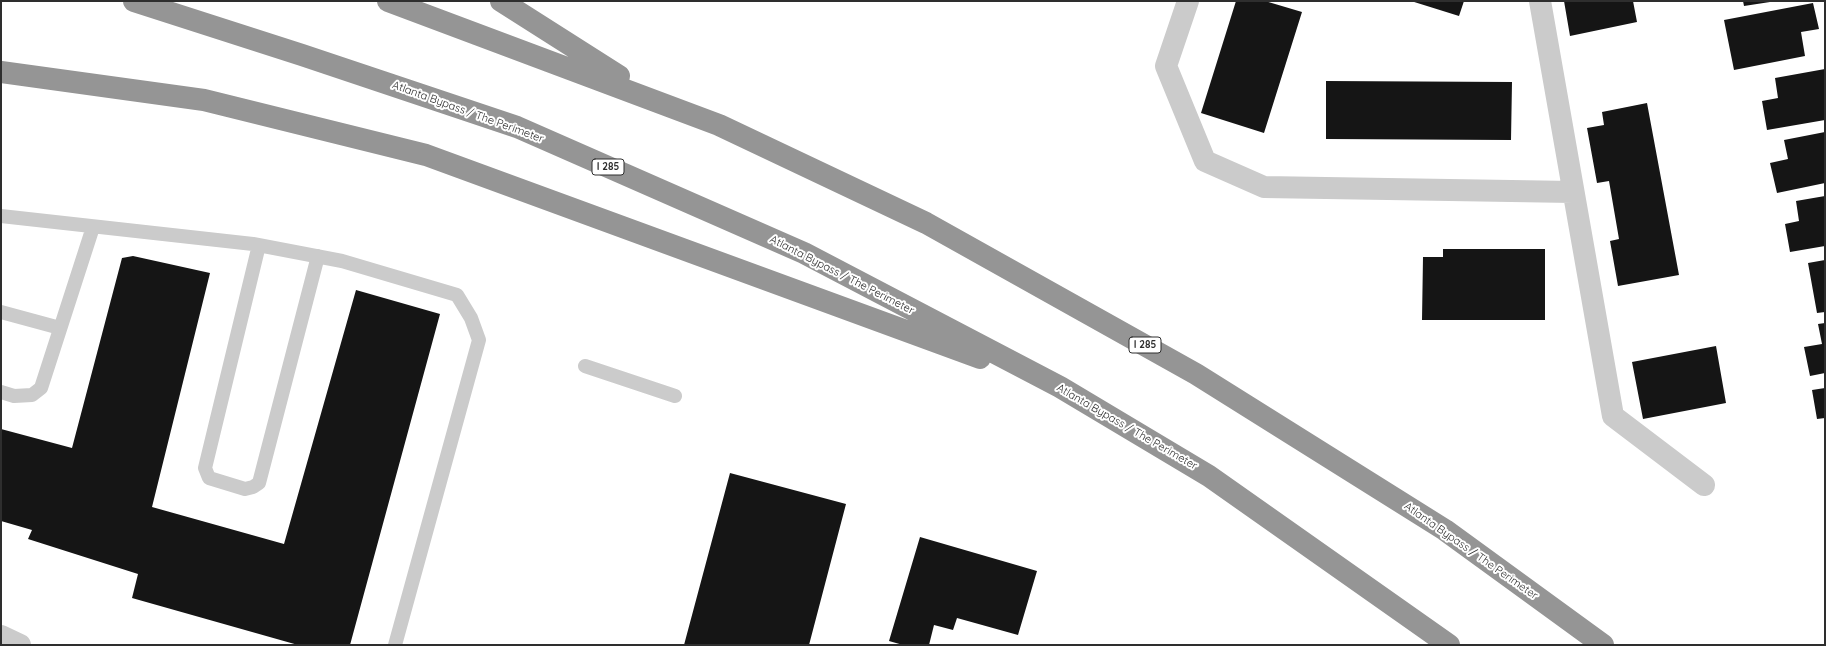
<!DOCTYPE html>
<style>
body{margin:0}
#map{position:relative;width:1826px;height:646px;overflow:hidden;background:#fff;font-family:Quicksand,sans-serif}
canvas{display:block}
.frame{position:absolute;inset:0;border:2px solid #2e2e2e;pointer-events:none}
</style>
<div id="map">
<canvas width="1826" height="646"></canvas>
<div class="frame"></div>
</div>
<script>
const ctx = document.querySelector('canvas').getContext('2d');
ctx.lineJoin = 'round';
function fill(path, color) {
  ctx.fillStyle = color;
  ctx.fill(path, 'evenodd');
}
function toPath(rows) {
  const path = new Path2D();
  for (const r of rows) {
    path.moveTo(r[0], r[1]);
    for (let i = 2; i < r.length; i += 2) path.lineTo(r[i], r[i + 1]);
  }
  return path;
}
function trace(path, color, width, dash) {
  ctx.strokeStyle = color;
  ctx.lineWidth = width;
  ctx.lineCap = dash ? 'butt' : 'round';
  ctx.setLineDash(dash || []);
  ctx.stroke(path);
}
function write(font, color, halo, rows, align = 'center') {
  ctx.font = font + ' Quicksand,sans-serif';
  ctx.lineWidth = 4;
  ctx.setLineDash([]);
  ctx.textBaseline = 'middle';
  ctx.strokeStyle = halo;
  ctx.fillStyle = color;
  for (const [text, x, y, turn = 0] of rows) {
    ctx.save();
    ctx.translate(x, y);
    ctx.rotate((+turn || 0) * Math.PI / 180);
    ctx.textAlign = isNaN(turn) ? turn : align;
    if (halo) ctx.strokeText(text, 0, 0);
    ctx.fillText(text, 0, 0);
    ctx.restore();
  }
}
fill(toPath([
 [1236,1,1265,1,1302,12,1264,133,1201,113],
 [1411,1,1464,1,1459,16],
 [1564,1,1633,1,1637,22,1570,36],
 [1743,1,1770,1,1770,2,1744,6],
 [1813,3,1819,29,1801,32,1805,56,1734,70,1724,20],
 [1825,69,1825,120,1767,130,1762,101,1778,98,1775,78],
 [1326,81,1512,82,1511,140,1326,139],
 [1647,103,1679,275,1618,286,1610,241,1619,239,1609,181,1597,183,1587,128,1604,125,1602,112],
 [1825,132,1825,183,1777,193,1770,163,1788,159,1784,140],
 [1825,196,1825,246,1790,252,1785,224,1799,221,1796,201],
 [1443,249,1545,249,1545,320,1422,320,1423,257,1443,257],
 [133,256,210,273,152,507,284,544,356,290,440,314,350,645,298,645,132,598,138,574,28,539,32,530,1,521,1,429,72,448,122,258],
 [1825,260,1825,312,1817,313,1808,263],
 [1825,323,1825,373,1810,376,1804,347,1822,344,1818,324],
 [1716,346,1726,403,1643,419,1632,362],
 [1825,388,1825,418,1817,419,1812,390],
 [730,473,846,504,809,645,684,645],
 [920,537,1037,571,1018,635,957,618,953,630,934,625,929,645,903,645,889,641]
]), '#151515');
trace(toPath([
 [1,216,253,244,342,261,457,295,471,318,479,340,395,645],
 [259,245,205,468,209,478,245,489,253,487,259,483,318,256],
 [1,312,60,328],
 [585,366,675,396],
 [1,392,14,396,32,395,41,388,93,227]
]), '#cbcbcb', 14);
trace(toPath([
 [1188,1,1166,66,1205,161,1264,187,1573,192],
 [1540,1,1613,416,1704,485],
 [1,636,20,645]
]), '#cbcbcb', 22);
trace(toPath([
 [134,1,302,55,517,127,804,253,1060,387,1209,476,1449,645],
 [388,1,719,125,926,223,1196,374,1445,530,1603,645],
 [501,1,619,76],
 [1,72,204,100,426,155,980,358]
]), '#959595', 22);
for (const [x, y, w] of [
 [608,167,32],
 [1145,345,32]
]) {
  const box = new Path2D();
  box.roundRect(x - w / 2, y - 8, w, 16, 3);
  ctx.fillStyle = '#fff';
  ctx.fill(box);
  trace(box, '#2e2e2e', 1);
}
write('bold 10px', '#2e2e2e', null, [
 ["I 285",608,167],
 ["I 285",1145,345]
]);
write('11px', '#2e2e2e', '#fff', [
 ["Atlanta Bypass / The Perimeter",468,112,20],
 ["Atlanta Bypass / The Perimeter",842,275,27],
 ["Atlanta Bypass / The Perimeter",1127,427,30],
 ["Atlanta Bypass / The Perimeter",1471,551,35]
]);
</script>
